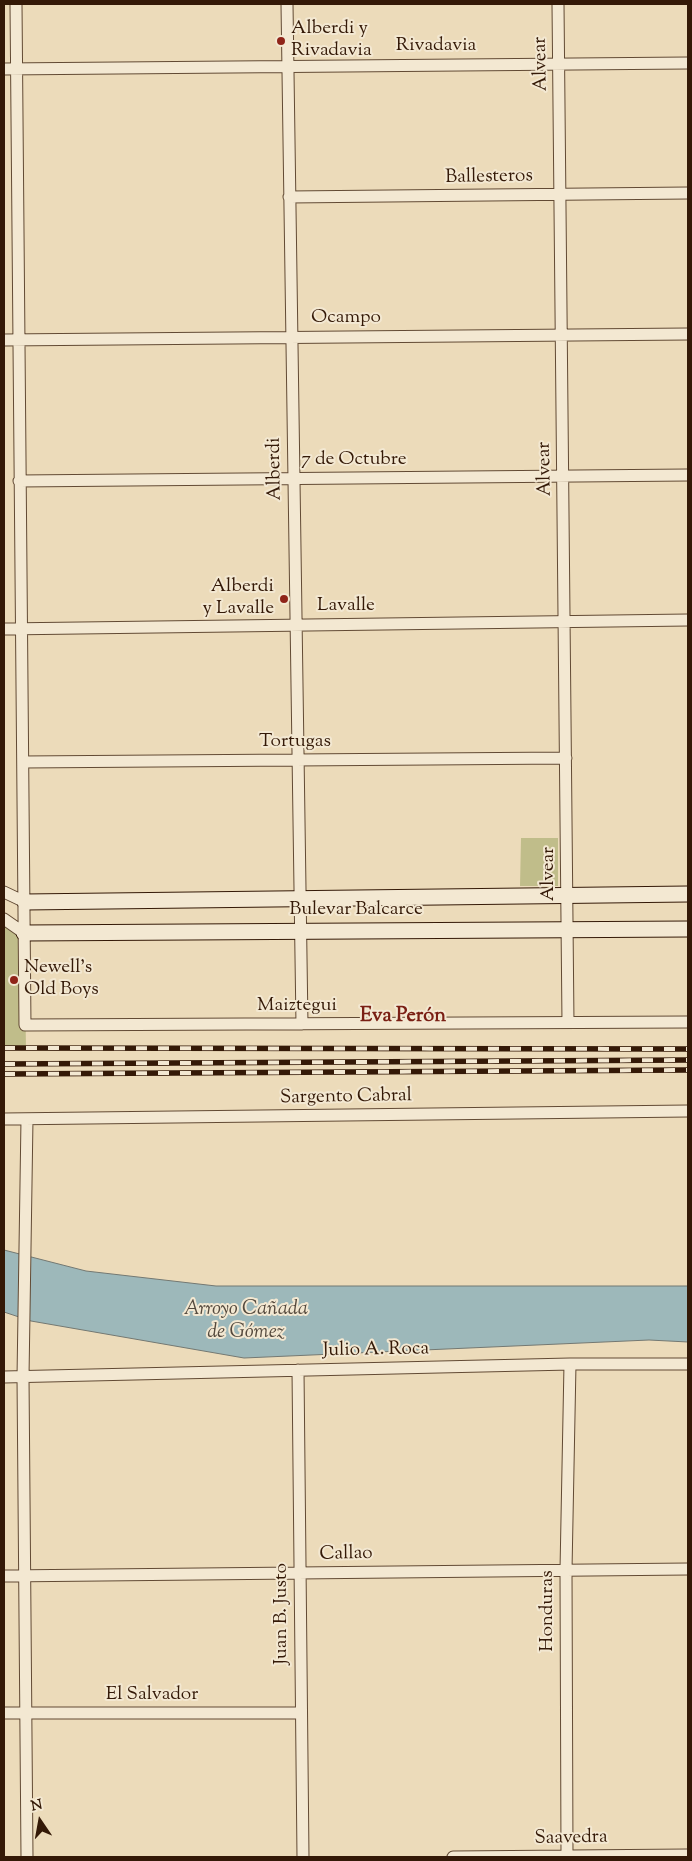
<!DOCTYPE html>
<meta charset="utf-8">
<style>
body{margin:0}
#map{position:relative;width:692px;height:1861px;overflow:hidden;background:#ecdbba;font-family:"Sorts Mill Goudy",serif}
canvas{display:block}
.frame{position:absolute;inset:0;border:5px solid #341907;pointer-events:none}
.north{position:absolute;left:15px;top:1796px;width:50px;height:50px;-webkit-text-stroke:4px #f3e8d2;paint-order:stroke;rotate:348deg;font-size:14px;font-weight:700;line-height:20px;text-align:center;color:#341907}
.north::after{content:'';display:block;margin:auto;width:18px;height:22px;background:#341907;clip-path:polygon(50% 0,100% 100%,50% 72%,0 100%)}
</style>
<div id="map">
<canvas width="692" height="1861"></canvas>
<div class="frame"></div>
<div class="north">N</div>
</div>
<script>
const ctx = document.querySelector('canvas').getContext('2d');
ctx.lineJoin = 'round';
function fill(path, color) {
  ctx.fillStyle = color;
  ctx.fill(path, 'evenodd');
}
function toPath(rows) {
  const path = new Path2D();
  for (const r of rows) {
    path.moveTo(r[0], r[1]);
    for (let i = 2; i < r.length; i += 2) path.lineTo(r[i], r[i + 1]);
  }
  return path;
}
function trace(path, color, width, dash) {
  ctx.strokeStyle = color;
  ctx.lineWidth = width;
  ctx.lineCap = dash ? 'butt' : 'round';
  ctx.setLineDash(dash || []);
  ctx.stroke(path);
}
function write(font, color, halo, rows, align = 'center') {
  ctx.font = font + ' "Sorts Mill Goudy",serif';
  ctx.lineWidth = 4;
  ctx.setLineDash([]);
  ctx.textBaseline = 'middle';
  ctx.strokeStyle = halo;
  ctx.fillStyle = color;
  for (const [text, x, y, turn = 0] of rows) {
    ctx.save();
    ctx.translate(x, y);
    ctx.rotate((+turn || 0) * Math.PI / 180);
    ctx.textAlign = isNaN(turn) ? turn : align;
    if (halo) ctx.strokeText(text, 0, 0);
    ctx.fillText(text, 0, 0);
    ctx.restore();
  }
}
fill(toPath([
 [521,838,558,838,558,886,520,886],
 [4,919,24,933,26,1048,4,1048]
]), '#c0bd8a');
const water = toPath([
 [4,1250,86,1271,216,1286,688,1286,688,1342,649,1340,244,1358,31,1321,4,1312,4,1250]
]);
fill(water, '#9db8ba');
trace(water, '#737872', 1);
const street = toPath([
 [16,4,25,1025,688,1022],
 [287,4,302,1024],
 [558,4,568,1022],
 [4,69,688,63],
 [289,197,688,193],
 [4,340,688,334],
 [19,481,688,475],
 [4,629,688,620],
 [23,762,566,758],
 [4,892,25,902],
 [4,919,24,933],
 [4,1119,688,1111],
 [27,1119,23,1377,27,1857],
 [298,1370,303,1857],
 [4,1377,570,1364,688,1364],
 [4,1576,688,1569],
 [4,1713,301,1713],
 [453,1857,688,1855],
 [567,1857,566,1570,570,1364]
]);
const secondary = toPath([
 [25,902,688,894],
 [24,933,688,929]
]);
trace(street, '#624a34', 13);
trace(secondary, '#341907', 17);
trace(street, '#f3e8d2', 11);
trace(secondary, '#f3e8d2', 15);
const rail = toPath([
 [4,1048,688,1049],
 [4,1064,688,1060],
 [4,1074,688,1070]
]);
trace(rail, '#341907', 5.5);
trace(rail, '#f3e8d2', 4, [11]);
for (const [x, y, r, color] of [
 [281,41,5,"#8f2418"],
 [284,599,5,"#8f2418"],
 [14,980,5,"#8f2418"]
]) {
  const dot = new Path2D();
  dot.arc(x, y, r, 0, 2 * Math.PI);
  ctx.fillStyle = color;
  ctx.fill(dot);
  trace(dot, '#f3e8d2', 2);
}
write('19px', '#341907', '#f3e8d2', [
 ["Alberdi y",291,30],
 ["Rivadavia",291,52],
 ["Alberdi",274,588,"right"],
 ["y Lavalle",274,610,"right"],
 ["Newell's",24,969],
 ["Old Boys",24,991]
], 'left');
write('19px', '#341907', '#f3e8d2', [
 ["Rivadavia",436,47],
 ["Alvear",542,64,-91],
 ["Ballesteros",489,178,-1],
 ["Ocampo",346,319],
 ["7 de Octubre",354,461],
 ["Alberdi",276,469,-91],
 ["Alvear",546,469,-91],
 ["Lavalle",346,607],
 ["Tortugas",295,743],
 ["Alvear",550,874,-90],
 ["Bulevar Balcarce",356,911],
 ["Maiztegui",297,1007],
 ["Sargento Cabral",346,1098,-1],
 ["Julio A. Roca",376,1351,-1],
 ["Callao",346,1555,-1],
 ["Honduras",549,1611,-90],
 ["Juan B. Justo",283,1614,-90],
 ["El Salvador",152,1696],
 ["Saavedra",571,1839,-1]
]);
write('bold 20px', '#7a1f14', '#f3e8d2', [
 ["Eva Perón",403,1018]
]);
write('italic 20px', '#54493d', '#f3e8d2', [
 ["Arroyo Cañada",246,1311],
 ["de Gómez",246,1334]
]);
</script>
